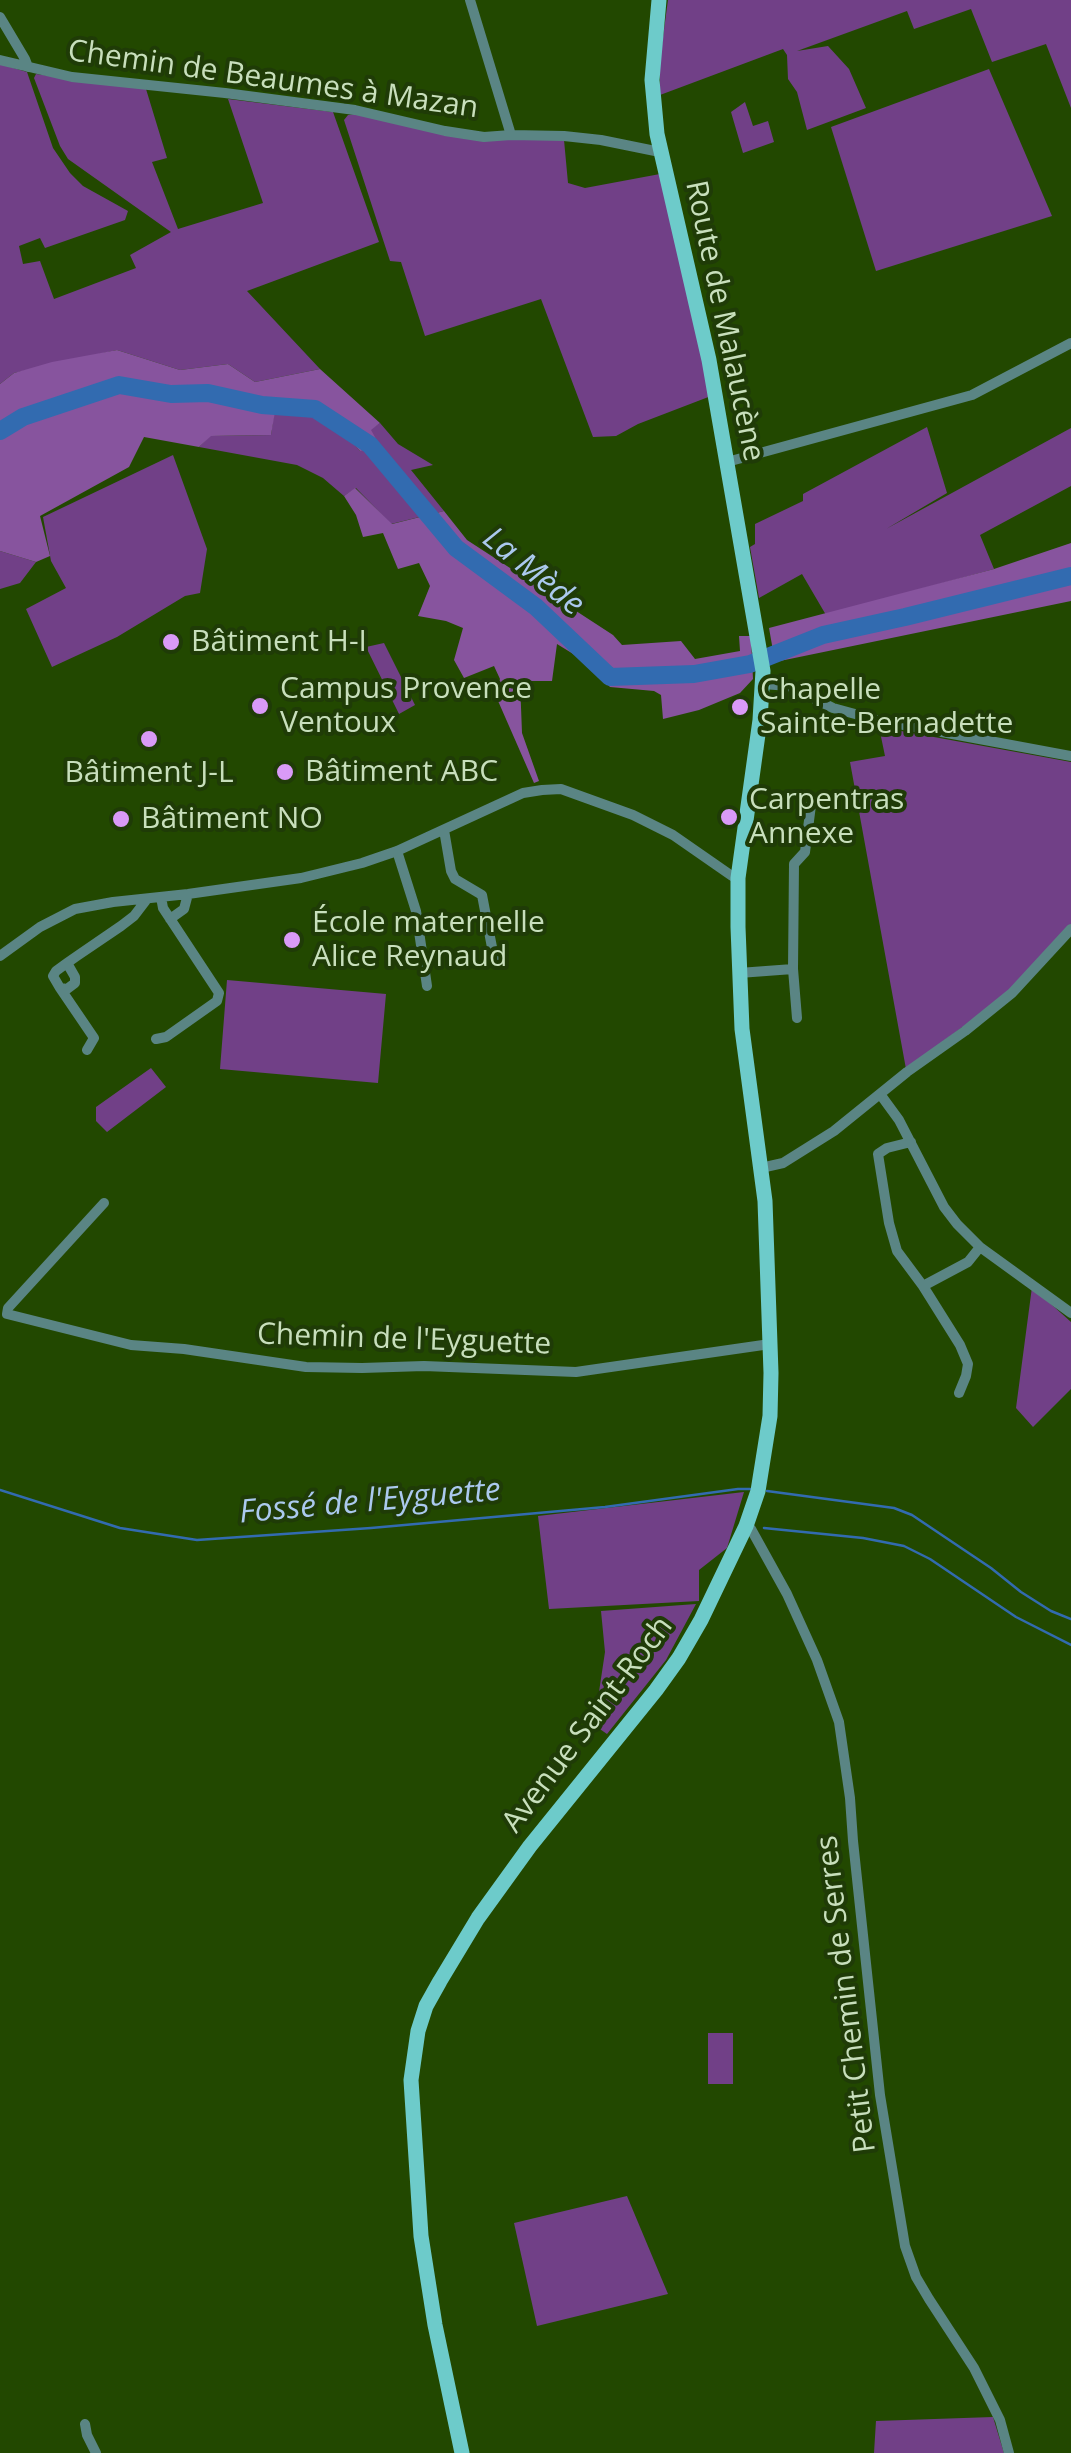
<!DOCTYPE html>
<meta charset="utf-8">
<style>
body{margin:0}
canvas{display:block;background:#224800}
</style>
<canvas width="1071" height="2453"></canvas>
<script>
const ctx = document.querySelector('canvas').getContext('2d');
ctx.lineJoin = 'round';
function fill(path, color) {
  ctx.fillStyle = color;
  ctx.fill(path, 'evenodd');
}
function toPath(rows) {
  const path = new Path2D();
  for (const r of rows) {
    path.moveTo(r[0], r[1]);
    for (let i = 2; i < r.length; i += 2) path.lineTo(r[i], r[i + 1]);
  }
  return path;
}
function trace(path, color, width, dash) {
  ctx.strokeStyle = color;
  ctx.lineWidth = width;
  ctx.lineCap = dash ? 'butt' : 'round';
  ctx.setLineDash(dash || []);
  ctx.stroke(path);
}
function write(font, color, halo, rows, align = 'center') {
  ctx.font = font + ' "Open Sans",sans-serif';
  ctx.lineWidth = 8;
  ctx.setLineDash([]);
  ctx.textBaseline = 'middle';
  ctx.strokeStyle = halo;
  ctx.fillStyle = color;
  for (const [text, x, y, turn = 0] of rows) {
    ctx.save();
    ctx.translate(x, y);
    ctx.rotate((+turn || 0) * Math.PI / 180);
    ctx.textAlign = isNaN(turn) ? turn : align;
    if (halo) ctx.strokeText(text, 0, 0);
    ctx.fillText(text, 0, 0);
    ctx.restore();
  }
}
fill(toPath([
 [668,0,1071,0,1071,108,1046,44,992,62,971,9,914,29,907,11,797,51,828,46,849,69,866,108,807,130,797,92,788,79,787,55,783,49,660,95,660,59],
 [0,64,27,72,53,148,70,173,83,186,128,211,125,220,45,248,40,238,19,246,23,264,40,261,54,299,136,268,130,255,171,232,68,159,60,146,34,78,36,74,146,89,167,158,152,162,178,229,263,203,228,99,333,112,379,242,247,291,320,369,255,382,228,364,180,370,117,350,14,373,0,384],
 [989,69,1052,216,876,271,831,127],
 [745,102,753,126,768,121,774,142,743,153,731,112],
 [355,114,512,138,564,140,568,183,585,188,660,174,711,396,638,424,616,436,593,437,541,299,425,336,401,262,390,261,344,120,348,115],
 [275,406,315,409,336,423,360,451,371,429,380,423,398,444,433,465,411,470,444,511,391,524,356,488,344,496,323,478,297,465,199,447,210,436,271,435],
 [927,427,947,493,886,529,1071,428,1071,486,980,535,994,569,826,615,802,574,759,598,750,547,755,544,755,524,803,501,803,494],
 [173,455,207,549,200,593,185,596,117,637,52,667,26,609,66,588,51,561,43,517],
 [0,551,36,562,20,583,0,589],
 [384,643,415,705,399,714,366,647],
 [879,727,1071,762,1071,926,1011,991,906,1069,850,762,885,756],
 [227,980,386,994,378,1083,220,1069],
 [151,1068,166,1087,107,1132,96,1121,96,1107],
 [1032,1287,1071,1322,1071,1389,1033,1427,1016,1408],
 [744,1492,727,1548,699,1570,699,1601,549,1609,538,1516],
 [696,1604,666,1660,607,1734,594,1725,605,1652,601,1611],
 [708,2033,733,2033,733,2084,708,2084],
 [627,2196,668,2294,537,2326,514,2223],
 [993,2417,1004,2453,874,2453,876,2421]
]), '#714087');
fill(toPath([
 [117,350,180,370,228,364,255,382,320,369,380,423,371,430,380,446,360,451,336,423,315,409,276,406,271,435,211,436,199,447,144,437,129,467,40,516,50,556,36,562,0,551,0,384,14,373,52,362],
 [355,488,392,524,444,511,467,540,613,635,622,645,681,641,695,659,740,651,739,636,751,636,753,679,740,693,699,710,663,719,661,695,654,691,610,687,583,660,557,644,552,681,520,681,522,733,539,781,534,783,495,694,500,679,494,666,464,678,454,660,463,628,446,621,418,616,430,586,419,563,398,569,383,533,363,537,356,515,344,496],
 [1071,543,1071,601,775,662,769,628,994,569]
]), '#87549e');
trace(toPath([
 [0,1490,120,1528,197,1540,371,1528,605,1507,738,1489,750,1489],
 [767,1491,894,1508,912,1515,991,1568,1021,1592,1051,1611,1071,1619],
 [764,1528,863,1538,904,1546,930,1559,1016,1617,1071,1645]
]), '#326bb0', 2.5);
trace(toPath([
 [0,431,23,417,119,385,171,394,208,393,262,405,315,409,370,445,456,548,536,607,610,677,694,674,750,664,823,635,905,617,1071,576]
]), '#326bb0', 18);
trace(toPath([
 [470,0,511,135],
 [0,17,25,59,28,67],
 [0,60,72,77,225,93,355,110,445,131,484,137,511,135,564,136,601,140,660,152],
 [727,462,972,395,1071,343],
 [763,684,789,686,833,708,877,720,1071,756],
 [444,830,451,871,455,879,482,895,495,963],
 [397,851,416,911,427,986],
 [170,919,184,909,188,894],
 [0,956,40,927,75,909,113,902,188,894,301,878,362,863,397,851,523,793,542,790,561,789,633,815,673,835,732,876,738,878],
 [67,963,75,977,75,983,67,989,60,988,53,976,56,971,67,963,77,956,121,926,134,916,147,899],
 [793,969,797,1018],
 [739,973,793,969,794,864,805,852,811,805],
 [60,988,94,1038,87,1050],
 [156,1039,166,1037,217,1001,219,993,163,908,161,897],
 [880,1094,899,1120,944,1207,957,1224,980,1247,1071,1313],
 [911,1142,887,1148,878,1154,889,1223,897,1251,923,1286,968,1262,980,1247],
 [761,1168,783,1163,834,1131,907,1072,965,1031,1012,993,1071,929],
 [104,1203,8,1308,7,1314,131,1345,184,1349,306,1367,362,1368,424,1366,576,1372,770,1344],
 [923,1286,960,1345,968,1364,966,1376,959,1393],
 [746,1526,751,1529,787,1594,817,1660,839,1722,850,1798,853,1841,880,2095,905,2246,916,2277,929,2299,974,2368,1000,2420,1009,2453],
 [85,2424,87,2435,96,2453]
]), '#5a8584', 10);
trace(toPath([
 [462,2453,435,2325,421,2236,411,2080,418,2031,426,2006,440,1981,478,1918,530,1846,656,1690,679,1658,701,1620,746,1526,758,1491,770,1416,771,1373,765,1201,742,1029,738,927,738,878,760,720,763,671,709,360,657,134,652,80,659,0]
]), '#6dcbca', 15);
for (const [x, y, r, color] of [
 [171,642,10,"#d99af7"],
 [260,706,10,"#d99af7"],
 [740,707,10,"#d99af7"],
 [149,739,10,"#d99af7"],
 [285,772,10,"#d99af7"],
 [729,817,10,"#d99af7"],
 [121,819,10,"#d99af7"],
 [292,940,10,"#d99af7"]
]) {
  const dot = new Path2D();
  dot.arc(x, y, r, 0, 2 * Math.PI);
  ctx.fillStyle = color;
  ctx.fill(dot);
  trace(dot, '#1f3b07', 4);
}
write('30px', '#c8dfbc', '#1f3b07', [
 ["Chemin de Beaumes à Mazan",273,80,8],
 ["Route de Malaucène",724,321,78],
 ["Chemin de l'Eyguette",404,1340,2],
 ["Avenue Saint-Roch",588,1725,-53],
 ["Petit Chemin de Serres",847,1994,-97]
]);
write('30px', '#c8dfbc', '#1f3b07', [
 ["Bâtiment H-I",191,642],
 ["Campus Provence",280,689],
 ["Ventoux",280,723],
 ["Chapelle",760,690],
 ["Sainte-Bernadette",760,724],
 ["Bâtiment ABC",305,772],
 ["Bâtiment J-L",149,773,"center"],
 ["Carpentras",749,800],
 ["Annexe",749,834],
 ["Bâtiment NO",141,819],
 ["École maternelle",312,923],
 ["Alice Reynaud",312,957]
], 'left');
write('italic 32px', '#abc9ee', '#1f3b07', [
 ["La Mède",533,572,39],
 ["Fossé de l'Eyguette",370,1502,-5]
]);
</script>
